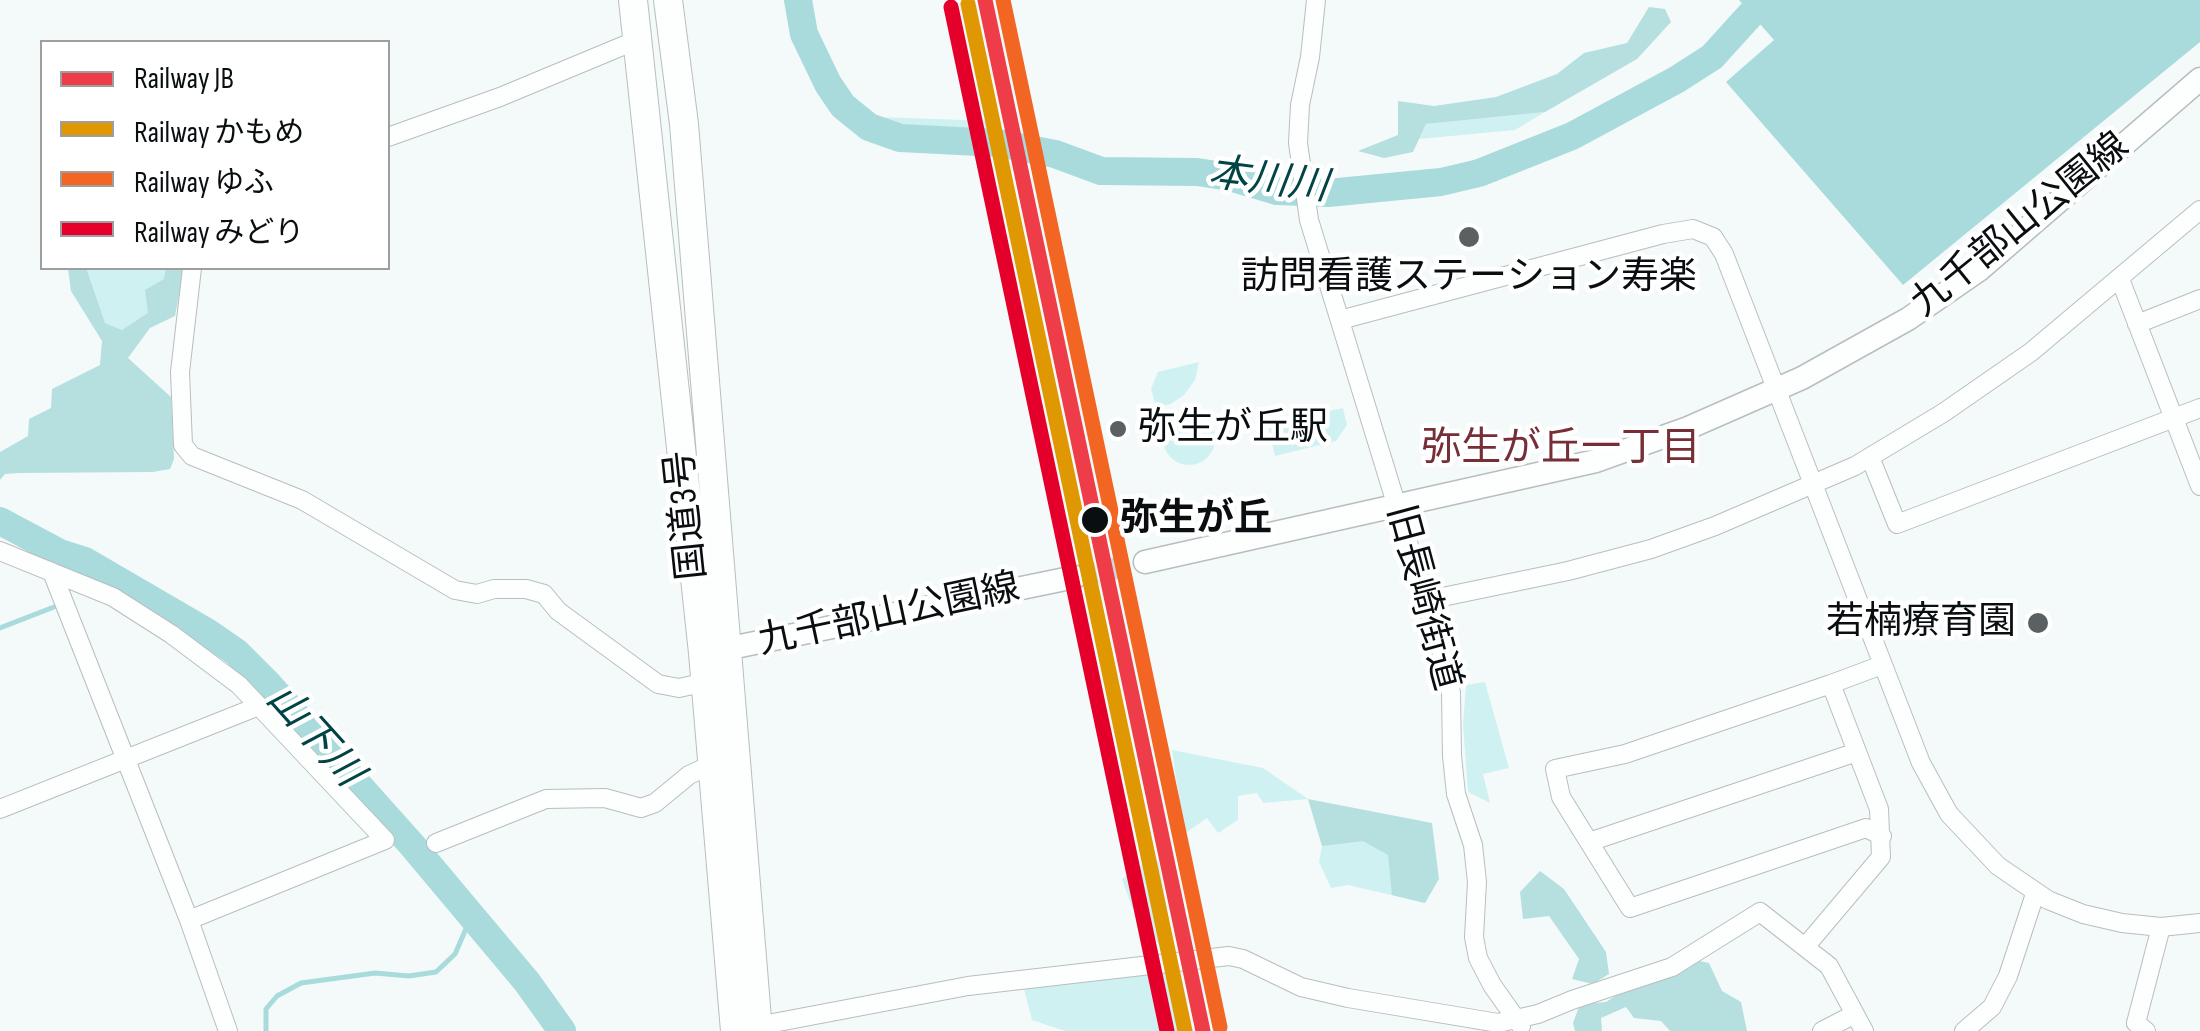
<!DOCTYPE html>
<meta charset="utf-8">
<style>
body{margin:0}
#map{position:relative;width:2200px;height:1031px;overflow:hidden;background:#f4fafa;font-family:"Sofia Sans Condensed","Noto Sans JP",sans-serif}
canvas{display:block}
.legend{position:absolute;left:40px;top:40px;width:350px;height:230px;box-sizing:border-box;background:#fff;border:2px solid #9d9f9f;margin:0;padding:12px 18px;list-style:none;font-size:30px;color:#090f10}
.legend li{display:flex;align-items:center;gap:20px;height:50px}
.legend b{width:50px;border:2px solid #9d9f9f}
</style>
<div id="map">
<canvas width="2200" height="1031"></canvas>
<ul class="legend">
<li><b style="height:12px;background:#ee3d49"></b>Railway JB</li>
<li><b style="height:12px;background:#df9702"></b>Railway かもめ</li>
<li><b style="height:12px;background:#f26522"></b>Railway ゆふ</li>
<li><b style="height:12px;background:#e4002b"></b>Railway みどり</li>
</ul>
</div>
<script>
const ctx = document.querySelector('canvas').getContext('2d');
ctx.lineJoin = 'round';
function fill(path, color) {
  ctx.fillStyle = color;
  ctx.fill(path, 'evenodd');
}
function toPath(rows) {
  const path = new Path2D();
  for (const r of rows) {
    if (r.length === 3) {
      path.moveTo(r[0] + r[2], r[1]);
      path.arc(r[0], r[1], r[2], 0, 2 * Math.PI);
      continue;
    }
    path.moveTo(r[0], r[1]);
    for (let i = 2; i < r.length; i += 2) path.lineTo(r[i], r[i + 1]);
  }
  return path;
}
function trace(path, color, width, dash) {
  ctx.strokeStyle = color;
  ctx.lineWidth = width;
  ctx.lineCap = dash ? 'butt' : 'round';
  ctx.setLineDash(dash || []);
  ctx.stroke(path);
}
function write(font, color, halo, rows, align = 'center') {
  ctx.font = font + ' "Sofia Sans Condensed","Noto Sans JP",sans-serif';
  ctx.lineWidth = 9;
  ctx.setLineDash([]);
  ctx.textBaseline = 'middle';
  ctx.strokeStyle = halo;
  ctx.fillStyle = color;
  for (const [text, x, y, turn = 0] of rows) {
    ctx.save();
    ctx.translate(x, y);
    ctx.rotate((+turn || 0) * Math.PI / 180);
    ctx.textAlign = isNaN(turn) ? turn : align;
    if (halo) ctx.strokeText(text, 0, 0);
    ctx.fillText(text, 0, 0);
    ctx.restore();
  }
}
fill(toPath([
 [852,98,878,117,992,121,994,134,879,124,853,106],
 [1545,112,1515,130,1419,139,1426,124],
 [68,268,184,268,175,316,122,330,105,323,71,291],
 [1199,362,1195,380,1184,395,1171,404,1156,407,1151,389,1158,372],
 [1343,408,1347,425,1336,441,1275,456,1268,425],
 [1189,439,26],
 [1485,682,1509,768,1483,774,1490,803,1468,792,1463,725,1466,685],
 [1172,750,1263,768,1308,799,1263,803,1257,793,1238,796,1238,820,1218,833,1207,818,1184,834],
 [1371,825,1399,835,1425,903,1348,885,1331,888,1319,862,1322,846],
 [1150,858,1159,862,1174,952,1164,952,1132,908,1122,879],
 [1166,973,1183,1031,1065,1031,1032,1020,1024,989]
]), '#d0f1f2');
fill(toPath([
 [1649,7,1665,9,1671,22,1637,59,1545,112,1426,124,1413,152,1384,158,1358,151,1398,135,1398,101,1434,106,1496,97,1557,74,1584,53,1627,43],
 [68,268,86,268,105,323,122,330,148,313,145,290,164,279,166,268,184,268,175,316,150,328,128,358,171,397,174,459,170,469,153,472,19,473,5,474,0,480,0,452,28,436,29,419,51,408,52,389,100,365,102,341,71,291],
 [1308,799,1432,823,1439,879,1425,903,1392,895,1388,855,1363,841,1322,846],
 [1540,871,1564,889,1606,952,1609,974,1593,984,1572,979,1579,959,1549,916,1523,919,1520,892],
 [1694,960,1709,963,1722,991,1741,1002,1747,1031,1670,1031,1661,1021,1634,1018,1626,1007,1601,1018,1602,1031,1575,1031,1573,1023,1580,1004,1606,1002,1626,989]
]), '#b6dfe0');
fill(toPath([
 [1739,0,2200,0,2200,42,1903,285,1726,82,1774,40]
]), '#a9dbdc');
trace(toPath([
 [0,628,54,607],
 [266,1031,266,1009,277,996,301,983,375,973,409,976,436,972,455,954,472,915]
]), '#a9dbdc', 5);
trace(toPath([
 [798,0,804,34,828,84,843,106,869,127,900,138,998,143,1055,154,1101,171,1197,172,1230,177,1277,191,1328,193,1441,182,1479,173,1572,136,1676,80,1712,57,1751,14,1771,0],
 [0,521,60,553,85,561,207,632,236,652,269,685,412,845,527,982,562,1031]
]), '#a9dbdc', 28);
trace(toPath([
 [1075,577,1145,562]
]), '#d1d7d7', 22, [22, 11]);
const minor = toPath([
 [1316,0,1310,57,1300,105,1298,143,1309,220,1445,663,1451,693,1452,756,1456,794,1473,845,1477,882,1474,937,1478,958,1492,985,1521,1026],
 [388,137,500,97,637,40],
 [192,268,180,372,183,445,192,456,302,500,455,590,477,594,494,589,526,589,544,594,558,611,658,684,679,688,706,682],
 [2120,279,2200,486],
 [1340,320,1663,234,1693,229,1713,237,1724,254,1921,763,1949,814,1998,866,2048,900,2083,914,2122,923,2161,927,2200,923],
 [2137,324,2200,299],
 [1870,457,1897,524,2200,408],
 [0,551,113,597,171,634,239,685,385,840,189,920],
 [52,572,189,920,228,1031],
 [1423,601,1568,571,1651,549,1715,526,1855,466,1943,413,2031,352,2200,210],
 [1831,684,1625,754,1555,769,1561,797,1630,908,1866,828,1882,836],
 [0,809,259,706],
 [1589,842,1857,752],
 [436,843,546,799,605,798,641,808,655,803,689,775,713,764],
 [1805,947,1881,857,1879,809,1831,684,1882,665],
 [757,1026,968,986,1229,956,1243,959,1301,987,1348,998,1498,1023,1538,1014,1572,1000,1672,967,1760,912,1829,966,1864,1031],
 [1822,1031,1855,1014],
 [1964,1031,1992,1007,2008,976,2035,894],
 [2146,1031,2136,1023,2161,927]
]);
const major = toPath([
 [1145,562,1596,461,1688,428,1802,378,1908,319,1979,270,2200,79],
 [711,652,1075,577]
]);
const highway = toPath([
 [633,0,703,653,735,1031],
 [668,0,684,124,758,1031]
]);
trace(minor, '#b8bebe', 20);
trace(major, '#b8bebe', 25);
trace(highway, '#b8bebe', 30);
trace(minor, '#fdfefe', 18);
trace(major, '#fdfefe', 22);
trace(highway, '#fdfefe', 28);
trace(toPath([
 [985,0,1203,1031]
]), '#ee3d49', 15);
trace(toPath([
 [968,4,1185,1031]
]), '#df9702', 15);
trace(toPath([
 [1003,0,1220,1027]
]), '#f26522', 15);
trace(toPath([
 [951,7,1167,1031]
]), '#e4002b', 15);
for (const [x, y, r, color] of [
 [1469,237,12,"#5b6162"],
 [1118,429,10,"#5b6162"],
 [1095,520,15,"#090f10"],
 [2038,623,12,"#5b6162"]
]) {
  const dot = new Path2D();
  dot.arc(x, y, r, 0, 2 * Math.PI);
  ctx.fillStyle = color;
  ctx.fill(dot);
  trace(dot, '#fff', 4);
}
write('38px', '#090f10', '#fff', [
 ["九千部山公園線",2021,226,-39],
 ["国道3号",688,515,-96],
 ["旧長崎街道",1422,598,75],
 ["九千部山公園線",889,616,-12]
]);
write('38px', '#090f10', '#fff', [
 ["訪問看護ステーション寿楽",1469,278],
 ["弥生が丘駅",1138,429,"left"],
 ["若楠療育園",2016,623,"right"]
]);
write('bold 38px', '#090f10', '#fff', [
 ["弥生が丘",1120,520]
], 'left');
write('italic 40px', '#004445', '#fff', [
 ["本川川",1268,182,7],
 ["山下川",313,737,48]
]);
write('40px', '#762f36', '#fff', [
 ["弥生が丘一丁目",1561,450]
]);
</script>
